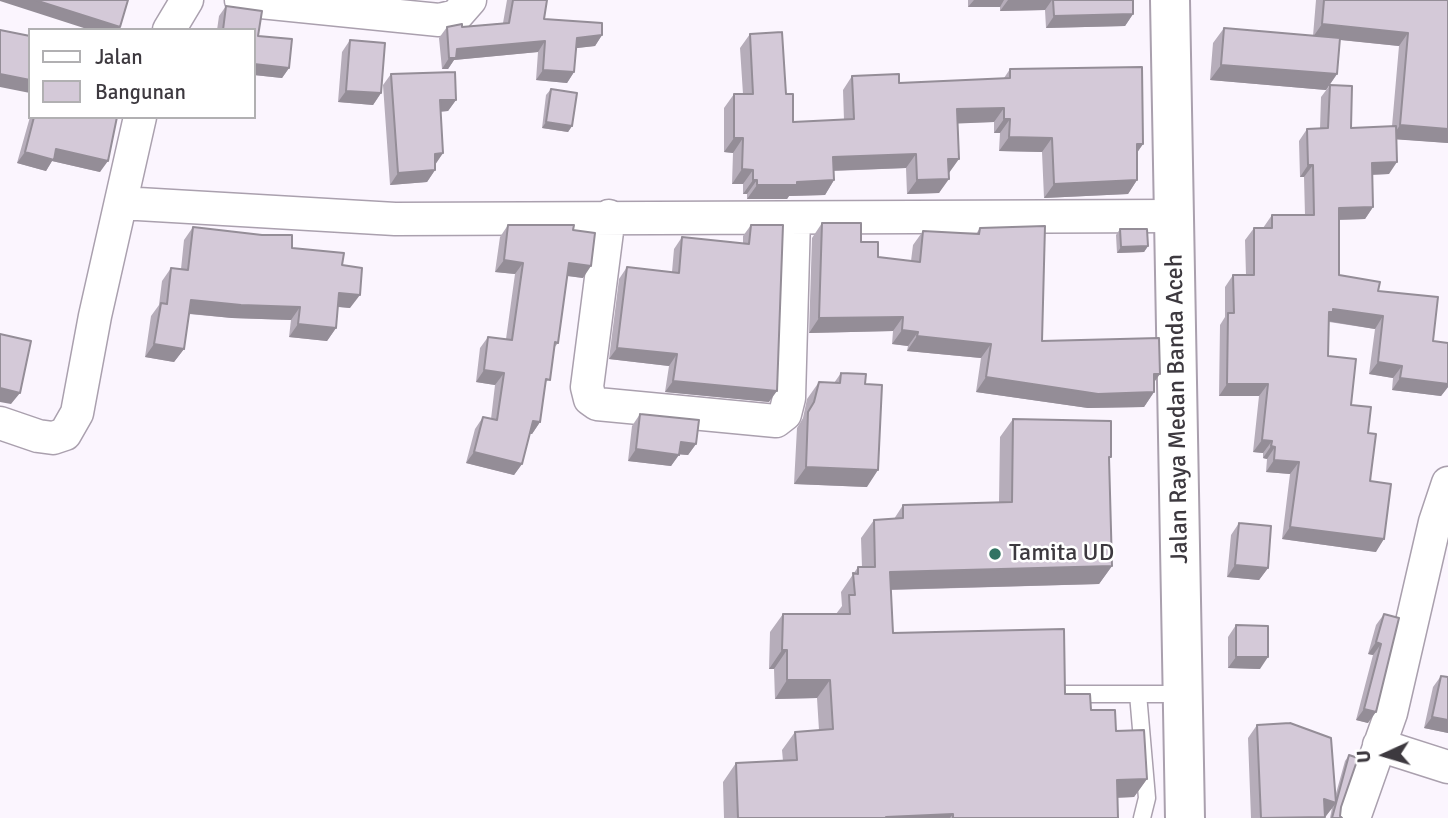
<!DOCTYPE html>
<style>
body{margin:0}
#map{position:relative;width:1448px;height:818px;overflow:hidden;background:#fbf5fe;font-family:Signika,sans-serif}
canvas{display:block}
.legend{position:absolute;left:28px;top:28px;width:228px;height:91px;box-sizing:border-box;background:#fff;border:2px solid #b1b0b2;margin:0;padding:9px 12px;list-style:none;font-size:21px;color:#3d393f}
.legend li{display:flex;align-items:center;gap:14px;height:35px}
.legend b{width:35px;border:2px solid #b1b0b2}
.north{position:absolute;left:1350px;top:720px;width:70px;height:70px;-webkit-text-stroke:5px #fff;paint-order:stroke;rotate:266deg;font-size:19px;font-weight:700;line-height:28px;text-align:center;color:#3d393f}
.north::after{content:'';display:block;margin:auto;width:24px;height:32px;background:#3d393f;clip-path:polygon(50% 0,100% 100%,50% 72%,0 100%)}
</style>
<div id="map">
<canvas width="1448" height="818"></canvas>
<ul class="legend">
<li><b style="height:9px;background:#fff"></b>Jalan</li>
<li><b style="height:19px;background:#d4c9d8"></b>Bangunan</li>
</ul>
<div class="north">U</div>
</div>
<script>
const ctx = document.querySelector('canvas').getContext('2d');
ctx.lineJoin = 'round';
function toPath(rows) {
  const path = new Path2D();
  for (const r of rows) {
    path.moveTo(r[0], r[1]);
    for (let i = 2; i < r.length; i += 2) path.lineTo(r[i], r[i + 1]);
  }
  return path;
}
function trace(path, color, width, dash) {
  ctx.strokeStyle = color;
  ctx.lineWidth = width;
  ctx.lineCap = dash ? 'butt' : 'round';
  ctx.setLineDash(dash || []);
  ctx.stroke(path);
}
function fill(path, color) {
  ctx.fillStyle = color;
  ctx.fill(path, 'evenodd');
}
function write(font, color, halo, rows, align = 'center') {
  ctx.font = font + ' Signika,sans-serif';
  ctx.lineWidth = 5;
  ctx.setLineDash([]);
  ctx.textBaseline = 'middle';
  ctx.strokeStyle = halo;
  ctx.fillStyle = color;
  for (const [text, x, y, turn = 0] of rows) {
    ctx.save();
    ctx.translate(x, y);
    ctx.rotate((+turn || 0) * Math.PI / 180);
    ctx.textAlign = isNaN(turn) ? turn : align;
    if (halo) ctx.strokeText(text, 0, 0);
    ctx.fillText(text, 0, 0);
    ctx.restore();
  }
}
const service = toPath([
 [1066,694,1184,694],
 [1138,694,1147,798,1142,818]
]);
const minor = toPath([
 [241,0,439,20,456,16,470,0],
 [169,30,187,0],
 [121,203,395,219,1174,216],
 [609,216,587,387,590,399,597,404,776,421,785,414,789,398,794,218],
 [0,423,38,436,53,438,65,434,77,413,95,316,140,117],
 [1379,745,1448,767],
 [1354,818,1391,713,1435,522,1448,483]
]);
const trunk = toPath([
 [1170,0,1185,818]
]);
trace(service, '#aaa0ae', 19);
trace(minor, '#aaa0ae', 35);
trace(trunk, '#aaa0ae', 42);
trace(service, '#fff', 16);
trace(minor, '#fff', 32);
trace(trunk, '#fff', 38);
fill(toPath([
 [507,0,547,0,544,19,602,35,595,46,576,48,574,72,567,83,536,80,538,52,454,60,448,69,442,69,439,38,447,27,462,27,503,23],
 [968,0,1133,0,1133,14,1125,26,1046,28,1045,10,1000,11,1000,7,968,7],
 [1316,0,1448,0,1448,143,1396,139,1389,174,1372,175,1373,207,1365,219,1339,220,1339,275,1378,291,1433,341,1448,343,1448,387,1441,396,1392,390,1393,378,1369,374,1375,329,1329,322,1328,356,1351,405,1368,433,1376,552,1282,539,1290,474,1266,472,1267,459,1263,458,1263,453,1253,452,1259,396,1219,396,1220,325,1225,317,1225,287,1233,275,1246,275,1245,240,1254,228,1263,228,1272,215,1305,215,1304,177,1300,177,1299,141,1307,129,1320,129,1321,97,1330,85,1351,128,1392,126,1399,46,1340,40,1337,74,1326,90,1210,80,1213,43,1224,28,1313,36],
 [226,6,262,11,258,36,292,39,289,68,282,78,254,75,254,30,217,30,219,16],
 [750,34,786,94,793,122,844,120,843,90,852,76,899,83,1004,78,1010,69,1143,144,1137,153,1137,180,1128,194,1044,198,1042,152,999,151,1000,133,994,133,994,122,958,123,949,173,948,173,939,193,907,194,906,168,834,171,834,180,825,195,789,196,787,199,747,199,747,194,743,194,743,184,732,184,733,153,724,152,724,108,734,94,743,94,740,48],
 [350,40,381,93,373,105,338,102,342,52],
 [391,74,456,100,448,111,440,112,443,153,435,164,435,170,427,182,390,185,383,85],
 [551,89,572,126,568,132,542,128,546,95],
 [30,117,117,117,100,172,52,161,46,171,17,163],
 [822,223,861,242,878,257,911,261,913,245,923,231,976,234,980,228,1042,341,1154,382,1154,392,1144,407,1088,408,976,392,981,358,907,351,908,346,892,344,893,331,809,333,812,238],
 [508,225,573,230,583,278,567,276,558,343,554,348,545,387,540,422,532,434,530,434,522,464,514,475,466,463,475,429,483,417,491,419,495,385,476,382,480,348,488,337,506,339,515,274,495,272,500,237],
 [751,225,769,402,665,392,669,366,609,359,619,279,627,267,672,272,674,249,682,237,743,243,743,236],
 [193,227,292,248,342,265,350,308,338,307,336,328,327,341,289,337,291,320,232,318,189,314,184,349,174,362,145,357,151,316,159,305,162,281,171,268,181,269,184,240],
 [1120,229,1148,246,1144,252,1117,253,1116,235],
 [841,373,865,384,867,487,794,484,797,428,803,418,807,399,819,382,834,383],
 [640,414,696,444,688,455,679,454,671,466,628,461,632,426],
 [1013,419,1109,460,1112,566,1099,584,891,590,893,633,1065,694,1091,710,1116,731,1147,779,1134,797,1117,798,1118,818,724,818,723,782,736,763,783,761,782,750,795,732,819,730,817,698,775,699,774,669,769,669,770,632,783,614,836,614,842,606,841,592,858,567,862,567,861,538,874,520,894,519,903,505,999,502,1000,437],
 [1239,523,1268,568,1259,580,1227,577,1231,535],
 [1384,614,1399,618,1368,723,1356,720,1373,655,1368,654,1376,625],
 [1236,625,1260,669,1228,668,1228,637],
 [1441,676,1448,677,1448,733,1424,728,1433,687],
 [1257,725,1335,797,1345,761,1349,755,1341,807,1340,816,1342,818,1330,818,1332,808,1326,816,1325,816,1325,818,1251,818,1248,738]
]), '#b6adba');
fill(toPath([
 [0,0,35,0,120,27,118,30,90,30,0,1],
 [974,0,1004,0,1000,7,968,7],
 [1008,0,1052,0,1045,10,1000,11],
 [1133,14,1125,26,1046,28,1054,16],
 [1322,24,1408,33,1399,46,1313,37],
 [602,35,595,46,569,49,577,38],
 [545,41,538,52,454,60,448,69,442,69,449,58,457,49],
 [254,64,289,68,282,78,254,75],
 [1221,65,1337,74,1326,90,1210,80],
 [543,70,574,72,567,83,536,80],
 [0,74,30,80,30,93,0,87],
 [346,91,381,93,373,105,338,102],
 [440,100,456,100,448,111,431,112],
 [1004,108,994,122,947,124,957,109],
 [1004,119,1010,119,1000,133,994,133],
 [546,122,572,126,568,132,542,128],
 [1400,125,1448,129,1448,143,1391,139],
 [1009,137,1052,138,1042,152,999,151],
 [734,138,743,138,733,153,724,152],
 [1137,144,1143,144,1133,158],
 [56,149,108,161,100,172,52,161,46,171,17,163,25,152],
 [443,153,435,165,435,154],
 [916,154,906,168,823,171,833,157],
 [948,159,959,159,949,173,938,174],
 [1397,162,1389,174,1363,175,1372,163],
 [1308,165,1313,165,1304,177,1300,177],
 [742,169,753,170,743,184,732,184],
 [435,170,427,182,390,185,398,173],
 [949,179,939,193,907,194,917,180],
 [753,180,757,180,747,194,743,194],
 [834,180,825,195,789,196,787,199,747,199,757,185],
 [1137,180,1128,194,1044,198,1054,184],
 [1373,207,1365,219,1330,220,1339,208],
 [1148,246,1144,252,1117,253,1121,247],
 [504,260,523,263,515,274,495,272],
 [569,263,591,266,583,278,561,275],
 [339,293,360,295,350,308,330,306],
 [191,300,300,307,291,320,232,318,182,313],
 [1333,309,1383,316,1375,329,1327,321,1321,325],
 [903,317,893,331,809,333,819,318],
 [298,324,336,328,327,341,289,337],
 [902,330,918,332,908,346,892,344],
 [917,336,991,344,981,358,907,351],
 [154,344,184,349,174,362,145,357],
 [617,348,677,354,669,366,609,359],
 [1378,362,1402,366,1393,378,1369,374],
 [484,370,504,373,495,385,476,382],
 [1154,374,1160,374,1150,388],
 [986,377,1154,392,1144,407,1088,408,976,392],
 [1400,378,1448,384,1448,387,1441,396,1392,390],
 [673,381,777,391,769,402,665,392],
 [1227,384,1268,384,1259,396,1219,396],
 [0,388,20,393,11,404,0,402],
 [533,421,540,422,532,434,525,433],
 [1262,440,1272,441,1263,453,1253,452],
 [681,442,696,444,688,455,673,454],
 [1271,446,1275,447,1267,459,1263,458],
 [636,449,679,455,671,466,628,461],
 [474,452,522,464,514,475,466,463],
 [1274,460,1299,462,1290,474,1266,472],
 [806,467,878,470,867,487,794,484],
 [1290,527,1384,539,1376,552,1282,539],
 [1235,565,1268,568,1259,580,1227,577],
 [1112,566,1099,584,877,590,890,572],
 [1376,642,1381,644,1373,655,1368,654],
 [782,650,787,650,774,669,769,669],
 [1236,657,1268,657,1260,669,1228,668],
 [787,680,830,680,817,698,775,699],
 [1364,709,1376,712,1368,723,1356,720],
 [1432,717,1448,720,1448,733,1424,728],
 [1147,779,1134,797,1104,798,1117,780],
 [1324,799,1336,803,1326,816,1315,813],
 [953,814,950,818,886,818,886,817]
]), '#948d97');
const building = toPath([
 [35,0,128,0,120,27,35,0],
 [513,0,547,0,544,19,602,23,602,35,577,38,574,72,543,70,545,41,457,49,456,58,449,58,447,27,462,24,462,27,509,23,513,0],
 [1053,0,1133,0,1133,14,1054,16,1053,0],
 [1324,0,1448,0,1448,129,1400,125,1408,33,1322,24,1324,0],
 [226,6,262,11,258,36,292,39,289,68,254,64,254,30,223,30,226,6],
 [1224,28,1340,38,1337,74,1221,65,1224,28],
 [0,30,30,36,30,80,0,74,0,30],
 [782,32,786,94,793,94,793,122,854,119,852,76,899,74,899,83,1010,78,1010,69,1142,67,1143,144,1137,144,1137,180,1054,184,1052,138,1009,137,1010,119,1004,119,1004,108,957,109,959,159,948,159,949,179,917,180,916,154,833,157,834,180,797,182,797,185,757,185,757,180,753,180,753,170,742,169,743,138,734,138,734,94,753,94,750,34,782,32],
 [350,40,385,43,381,93,346,91,350,40],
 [455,72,456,100,440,100,443,153,435,154,435,170,398,173,391,74,455,72],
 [1330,85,1352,86,1351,128,1396,126,1397,162,1372,163,1373,207,1339,208,1339,275,1380,282,1378,291,1438,297,1433,341,1448,343,1448,384,1400,378,1402,366,1378,362,1383,316,1333,309,1333,312,1329,312,1328,356,1356,359,1351,405,1371,407,1368,433,1376,434,1370,481,1391,484,1384,539,1290,527,1299,462,1274,460,1275,447,1271,446,1272,441,1262,440,1268,384,1227,384,1228,313,1234,313,1233,275,1254,275,1254,228,1272,228,1272,215,1314,215,1313,165,1308,165,1307,129,1328,128,1330,85],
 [551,89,577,93,572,126,546,122,551,89],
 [34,117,117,117,108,161,56,149,54,160,25,152,34,117],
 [822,223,861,223,861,242,878,242,878,257,920,262,923,231,979,234,980,228,1045,226,1042,341,1159,338,1160,374,1154,374,1154,392,1098,394,986,377,991,344,917,336,918,332,902,330,903,317,819,318,822,223],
 [508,225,574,225,573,230,595,233,591,266,569,263,558,343,555,342,550,380,546,379,540,422,533,421,522,464,474,452,483,417,497,420,504,373,484,370,488,337,512,340,523,263,504,260,508,225],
 [751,225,783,225,777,391,673,381,677,354,617,348,627,267,679,273,682,237,749,244,751,225],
 [193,227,262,235,292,235,292,248,344,253,342,265,362,268,360,295,339,293,336,328,298,324,300,307,241,305,191,300,184,349,154,344,161,303,167,304,171,268,188,270,193,227],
 [1120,229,1147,229,1148,246,1121,247,1120,229],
 [0,334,31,341,20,393,0,388,0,334],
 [841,373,866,374,865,384,882,385,878,470,806,467,808,412,814,402,819,382,840,383,841,373],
 [640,414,699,420,696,444,681,442,679,455,636,449,640,414],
 [1013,419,1111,421,1111,457,1109,457,1112,566,890,572,893,633,1064,629,1065,694,1090,694,1091,710,1115,710,1116,731,1144,730,1147,779,1117,780,1118,818,953,818,953,814,886,817,886,818,738,818,736,763,797,760,795,732,833,729,830,680,787,680,787,650,782,650,783,614,850,614,849,595,855,595,853,573,858,574,858,567,875,567,874,520,903,518,903,505,1012,502,1013,419],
 [1239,523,1271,526,1268,568,1235,565,1239,523],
 [1384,614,1399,618,1376,712,1364,709,1381,644,1376,642,1384,614],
 [1236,625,1268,626,1268,657,1236,657,1236,625],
 [1441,676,1448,677,1448,720,1432,717,1441,676],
 [1290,723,1331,738,1336,803,1324,799,1325,817,1261,818,1257,725,1290,723],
 [1349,755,1358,758,1341,807,1340,816,1342,818,1332,818,1349,755]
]);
fill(building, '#d4c9d8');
trace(building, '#948d97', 2);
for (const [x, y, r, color] of [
 [995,554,7,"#317363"]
]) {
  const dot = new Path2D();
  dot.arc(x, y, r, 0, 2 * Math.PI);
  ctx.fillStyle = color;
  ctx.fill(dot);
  trace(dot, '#fff', 2.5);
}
write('24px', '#3d393f', '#fff', [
 ["Jalan Raya Medan Banda Aceh",1178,409,-91]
]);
write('24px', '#3d393f', '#fff', [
 ["Tamita UD",1009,554]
], 'left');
</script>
